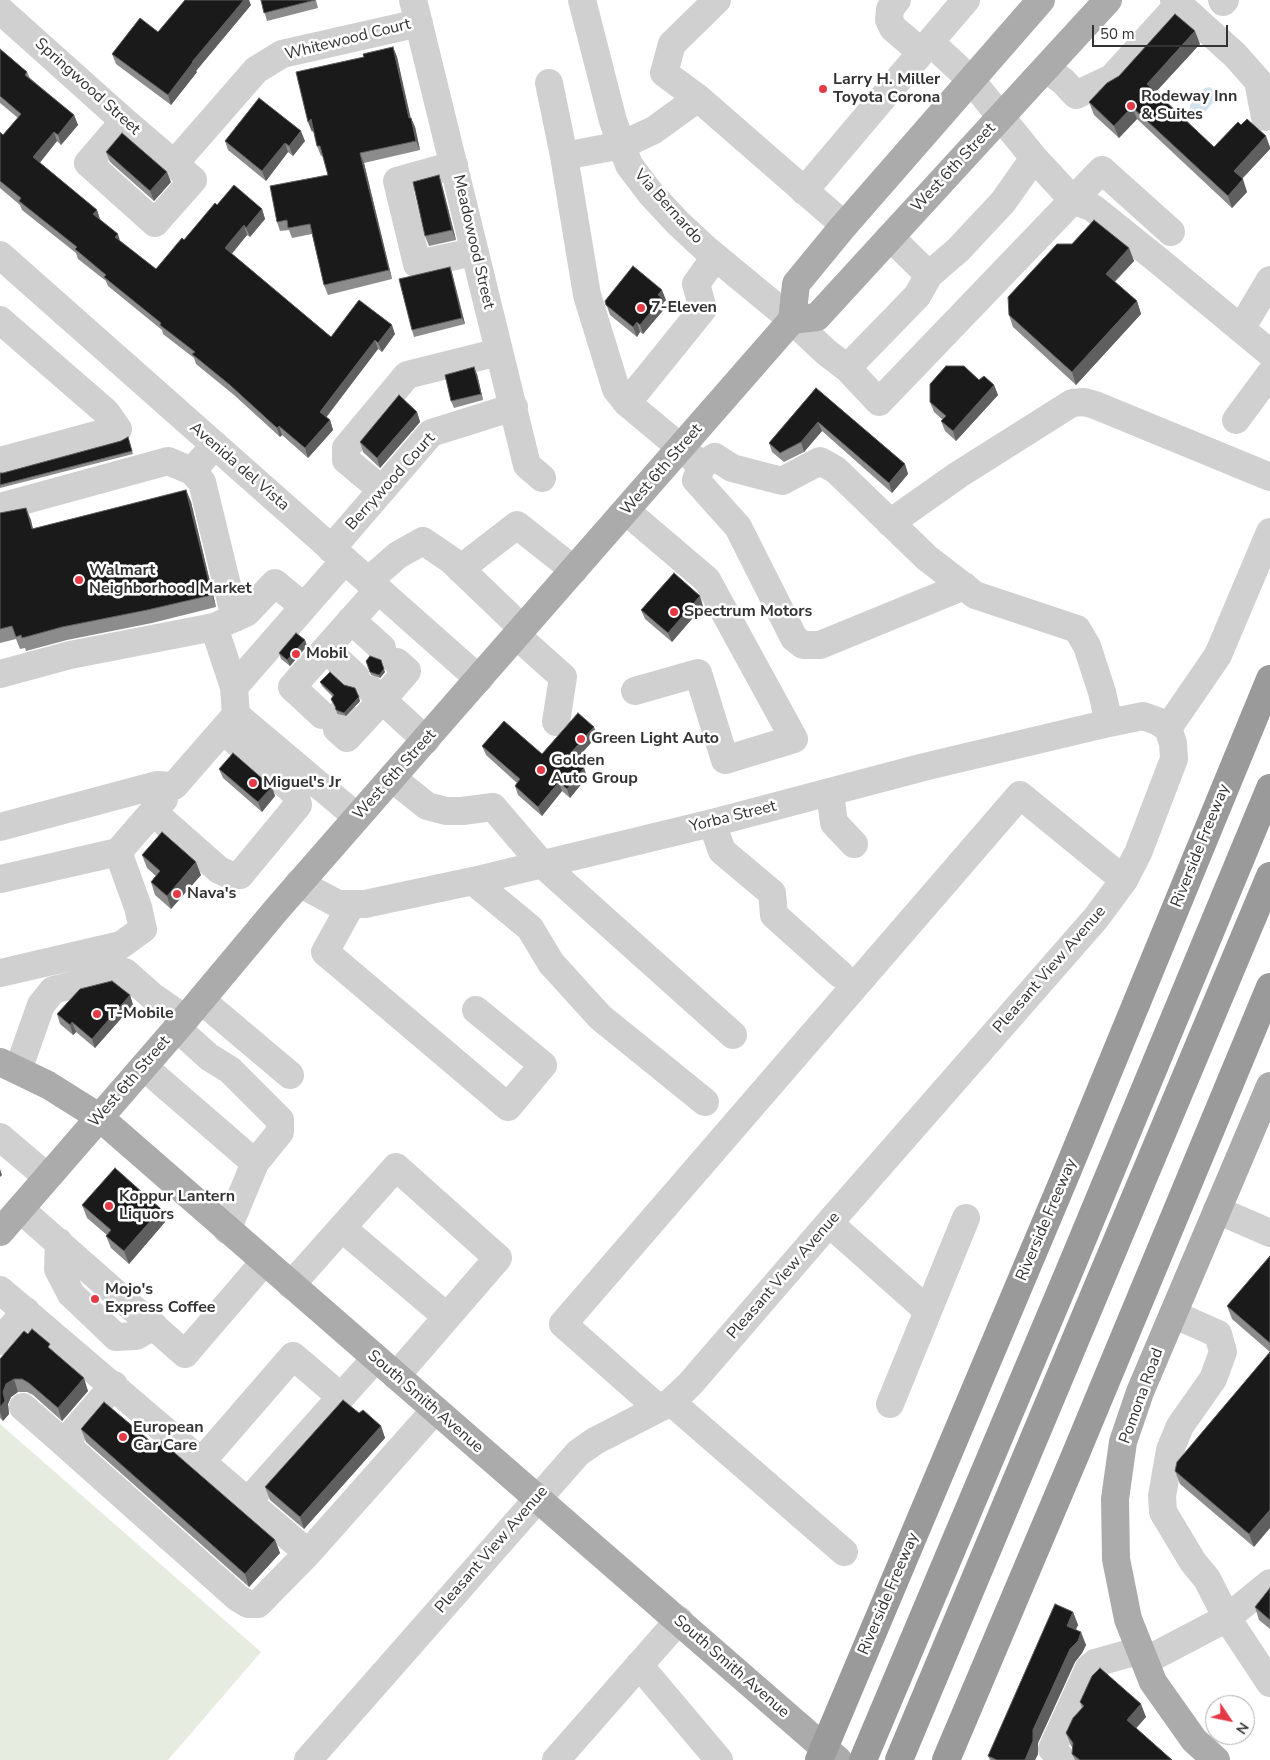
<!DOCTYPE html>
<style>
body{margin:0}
#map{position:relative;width:1270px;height:1760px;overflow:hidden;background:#fff;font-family:"Nunito Sans",sans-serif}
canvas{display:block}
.north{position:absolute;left:1205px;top:1695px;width:50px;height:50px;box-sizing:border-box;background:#fff;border:1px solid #adadad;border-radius:50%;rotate:124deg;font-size:14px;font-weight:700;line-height:20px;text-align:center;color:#333}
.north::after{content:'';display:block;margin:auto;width:18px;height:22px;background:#e63946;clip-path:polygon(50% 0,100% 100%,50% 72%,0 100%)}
.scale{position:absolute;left:1092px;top:25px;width:136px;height:22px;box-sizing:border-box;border:2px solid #333;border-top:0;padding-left:6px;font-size:15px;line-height:18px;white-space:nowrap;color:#333;-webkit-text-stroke:4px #fff;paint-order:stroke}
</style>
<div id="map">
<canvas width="1270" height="1760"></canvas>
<div class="north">N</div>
<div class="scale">50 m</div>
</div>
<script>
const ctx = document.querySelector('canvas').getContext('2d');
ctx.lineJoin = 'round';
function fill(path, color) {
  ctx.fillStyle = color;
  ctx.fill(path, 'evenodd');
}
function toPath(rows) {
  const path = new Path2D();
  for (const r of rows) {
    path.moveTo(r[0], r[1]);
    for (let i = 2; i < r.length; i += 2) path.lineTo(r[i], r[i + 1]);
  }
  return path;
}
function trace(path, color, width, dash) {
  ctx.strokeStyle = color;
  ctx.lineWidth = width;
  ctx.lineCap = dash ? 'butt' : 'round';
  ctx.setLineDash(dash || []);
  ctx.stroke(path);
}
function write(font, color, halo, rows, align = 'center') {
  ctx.font = font + ' "Nunito Sans",sans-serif';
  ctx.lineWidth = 5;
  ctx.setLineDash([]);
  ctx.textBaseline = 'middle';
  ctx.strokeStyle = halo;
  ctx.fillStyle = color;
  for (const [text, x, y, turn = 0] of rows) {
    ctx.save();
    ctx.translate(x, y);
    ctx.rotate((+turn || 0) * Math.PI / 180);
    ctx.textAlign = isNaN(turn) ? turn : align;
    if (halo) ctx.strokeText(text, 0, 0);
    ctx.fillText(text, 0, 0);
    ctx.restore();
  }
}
fill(toPath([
 [0,1424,261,1652,168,1760,0,1760]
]), '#e6ecdf');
fill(toPath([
 [1210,87,1217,94,1217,98,1202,115,1197,115,1190,109,1190,105,1205,88]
]), '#cfe2ee');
trace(toPath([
 [331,704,347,718]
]), '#d6d6d6', 28, [28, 14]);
trace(toPath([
 [413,0,527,465,542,478],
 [582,0,613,121,629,165,651,194,678,223,706,249,792,320,826,352,847,368,917,296,929,275,890,237],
 [717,0,672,44,664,73,698,98,844,225],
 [897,0,890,9,889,20,893,28,921,52],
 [1174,0,1235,55,1258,81,1265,117],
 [1222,0,1223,2,1225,0],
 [0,10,124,121,193,180,155,223,88,163,124,121],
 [930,42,966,0],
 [1046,69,1063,81,1076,95,1112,78,1179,4],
 [549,83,564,156,587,295,616,389,627,403,703,309,696,284,715,257],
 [564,156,622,145,654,130,698,98],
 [174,164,256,70,282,54,419,23],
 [454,165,397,181,417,264,474,252],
 [804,191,930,42,971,80,1034,158,1003,202,958,250,929,275],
 [1171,232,1102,170,1073,200,1093,208,1159,261,1270,353],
 [0,255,479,679],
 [0,320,106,412,118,429,0,461],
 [1241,329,1270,280],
 [847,368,879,402,1073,200,1034,158],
 [627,403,699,463],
 [1236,420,1270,374],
 [192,471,202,482,235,618],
 [382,490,346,460,346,448,407,375,499,352],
 [0,507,168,461,192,471,215,445],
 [626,511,707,580,794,739,725,760,698,673,635,691],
 [890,523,958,475,1072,403,1084,402,1095,405,1270,477],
 [331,549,431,433,514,407],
 [460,569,517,525,574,570],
 [368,581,398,555,423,541,451,560,523,629],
 [964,586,820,645,803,645,794,638,738,527,696,480,702,465,715,457,732,468,782,481,820,461,836,470,927,558,975,595,1077,629,1087,646,1102,692,1109,723],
 [351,620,382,648],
 [214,627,234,687],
 [517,636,563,677,556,722],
 [326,649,356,677],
 [0,674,70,655,214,627,246,613,275,583,303,606],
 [371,690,426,740],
 [236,715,234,687,345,560],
 [322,715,292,687,378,590],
 [1168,728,1218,655,1270,532],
 [337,729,347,738,382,700,407,671,397,662],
 [392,778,427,806,446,811,462,811,493,807,541,863,733,1035],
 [830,792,834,823,854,844],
 [153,812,219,870,230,875,240,875,298,805,295,793,223,730],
 [712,823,722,851,772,893,774,915,840,974],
 [0,827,157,785,174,786,236,715,357,817],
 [0,879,118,852,164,799],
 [473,881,530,928,551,963,600,1017,705,1102],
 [299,883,338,904,365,904,473,881,712,823,924,767,1109,723,1143,716,1157,721,1168,728],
 [351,905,325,952,508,1107,543,1065,476,1010],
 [0,973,121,945,143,929,138,907,118,852],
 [201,1000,290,1075],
 [177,1028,209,1057,230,1070,280,1120,280,1132,255,1163],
 [144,1067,255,1163,227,1230],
 [18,1070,41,1005,53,990,125,972,152,996,185,1019],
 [0,1137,47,1177],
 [20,1209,185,1354,264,1262],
 [1217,1210,1270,1233],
 [829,1223,928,1311],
 [342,1228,447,1317],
 [59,1242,58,1269,71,1294,116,1337,136,1336,154,1326],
 [291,1285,396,1167,498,1258,396,1376],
 [0,1290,308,1553,435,1410],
 [1173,1314,1218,1334,1223,1352,1213,1379,1180,1426,1170,1450,1162,1496,1163,1512,1193,1562,1207,1579,1227,1618,1270,1583],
 [0,1341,26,1311],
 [114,1385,64,1443,238,1598,248,1604,258,1604,308,1553],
 [671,1402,844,1552],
 [890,1404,966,1218],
 [23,1407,64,1443],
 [658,1408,563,1324,1020,795,1124,880],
 [202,1461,293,1356,341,1397],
 [248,1501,375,1359],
 [1145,1661,1227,1618,1270,1683],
 [639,1665,719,1760],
 [308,1760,578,1453,595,1441,671,1402,690,1384,829,1223,1096,918,1124,880,1138,853,1174,759,1173,743,1168,728],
 [556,1760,679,1620],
 [1063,1760,1052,1749,1089,1668,1095,1663,1141,1650]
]), '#d0d0d0', 28);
trace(toPath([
 [792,320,817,317,1108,0],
 [0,1062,48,1085,99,1117,838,1760],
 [0,1232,185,1019,277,909,792,320,796,284,842,228,1041,0],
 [1216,1760,1194,1740,1153,1682,1128,1619,1116,1559,1115,1499,1123,1442,1140,1392,1270,1086]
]), '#ababab', 28);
trace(toPath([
 [819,1760,1064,1179,1270,679],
 [863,1760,1071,1267,1270,788],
 [899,1760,1270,876],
 [946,1760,1074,1458,1270,987]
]), '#9a9a9a', 28);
fill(toPath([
 [261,0,316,0,318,8,267,21],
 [251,5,196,71,197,72,171,105,116,64,112,54,158,32],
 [1200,44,1156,92,1214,147,1241,125,1270,147,1270,149,1242,179,1247,192,1232,208,1137,119,1119,138,1094,115,1089,102],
 [393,47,397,57,410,118,411,118,415,127,420,150,364,163,392,279,328,295,324,285,312,234,292,238,289,230,280,231,277,222,328,175,323,155,321,156,317,146,313,130,312,132,364,57],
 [0,49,27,72,30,78,74,115,78,125,61,145,57,141,40,163,97,210,100,220,120,241,156,269,217,205,262,209,265,219,250,237,247,235,232,254,331,337,395,334,382,352,378,349,326,418,330,420,333,430,308,458,282,435,280,437,234,395,196,364,194,358,163,334,162,330,108,286,106,281,78,259,76,253,22,210,20,205,0,188,0,132,3,135,18,118,0,103],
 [225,141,305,141,293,156,288,152,266,181,228,150],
 [106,152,171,182,154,201,110,162],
 [442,185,456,240,429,246,425,236],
 [1129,248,1134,261,1115,282,1137,301,1141,314,1076,385,1013,327,1009,315],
 [450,267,452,273,465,324,414,337,412,330],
 [666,300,663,303,665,308,643,334,640,332,637,337,610,315,605,301],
 [477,374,483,400,454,408,451,401],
 [979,380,994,385,998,395,956,441,945,431,941,421,943,420,934,412,930,402],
 [816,388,905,464,908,474,892,493,822,431,804,452,784,462,772,452,769,443],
 [417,412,420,422,380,468,363,452,360,442],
 [128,437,133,454,0,488,0,473,3,473,121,441],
 [186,490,191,502,216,607,152,623,67,640,26,651,25,648,20,649,16,639,0,643,0,513,26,508,33,529],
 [703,606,672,642,645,619,641,610],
 [305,640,307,646,290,666,281,659,279,653],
 [366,661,385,672,380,678,371,675],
 [320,682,360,701,346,716,337,714,336,708,331,699,333,697,322,686],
 [597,736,576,760,584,768,587,777,570,798,562,791,542,816,518,795,515,786,517,783,486,755,482,746,542,754],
 [219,769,272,787,275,796,262,812,223,778],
 [142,855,201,875,171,909,155,895,151,882,156,876,147,868],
 [130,995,133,1005,95,1048,76,1032,73,1035,60,1024,57,1014],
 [82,1205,165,1222,129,1264,111,1248,106,1236,107,1235,87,1218],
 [1270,1256,1270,1352,1232,1319,1227,1306],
 [28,1334,52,1350,88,1391,62,1421,33,1395,27,1392,18,1392,11,1397,8,1404,9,1414,3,1421,0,1418,0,1359],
 [1270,1352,1254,1547,1180,1484,1175,1471],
 [359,1413,381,1426,385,1438,304,1529,270,1500,265,1487],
 [81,1429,156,1446,275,1540,280,1553,249,1587,86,1442],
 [1270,1588,1270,1629,1259,1620,1255,1607],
 [1073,1612,1078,1625,1076,1629,1086,1645,1082,1653,1075,1662,1038,1743,1038,1754,1035,1760,990,1760,988,1756],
 [1080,1702,1146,1717,1136,1728,1172,1760,1075,1760,1072,1754,1073,1748,1071,1746,1066,1733,1082,1708]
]), '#8c8c8c');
fill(toPath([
 [244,0,249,0,251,5,196,71,197,72,171,105,168,95,192,62],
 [1195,31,1200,44,1151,97,1147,84],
 [393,47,397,57,413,128,409,118],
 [1132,107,1137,119,1119,138,1114,126],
 [74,115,78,125,61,145,58,135],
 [411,118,415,127,420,150,416,141],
 [311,119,314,129,312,132,308,122],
 [301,131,305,141,293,156,289,146],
 [54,132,57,141,36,167,33,157],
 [1266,136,1270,147,1270,149,1238,183,1234,171],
 [285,143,288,152,266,181,262,171],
 [360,153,364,163,392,279,389,270],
 [167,172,171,182,154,201,150,191],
 [439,175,442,185,456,240,452,230],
 [1243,179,1247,192,1232,208,1228,196],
 [262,209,265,219,250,237,246,228],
 [97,210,100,219,97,224,93,214],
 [244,225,247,235,228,258,225,248],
 [118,234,121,244,115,237],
 [1129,248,1134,261,1110,286,1106,274],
 [450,267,452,273,465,324,462,318],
 [662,290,666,300,663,303,665,308,643,334,640,325,658,295],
 [1137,301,1141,314,1076,385,1072,372],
 [637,322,640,332,637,337,633,327],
 [392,325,395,334,382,352,378,343],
 [375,340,378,349,323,421,320,412],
 [474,367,477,374,483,400,481,394],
 [994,385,998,395,956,441,953,431],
 [417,412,420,422,380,468,377,458],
 [330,420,333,430,308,458,305,448],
 [818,422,822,431,804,452,801,442],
 [279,426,282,435,280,437,277,428],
 [905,464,908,474,892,493,889,483],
 [186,490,191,502,216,607,212,595],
 [26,508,31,520,36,542,32,529],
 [700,596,703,606,672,642,668,633],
 [305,640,307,646,290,666,287,660],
 [384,669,385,672,380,678,379,675],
 [359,697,360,701,346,716,344,713],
 [594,727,597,736,572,764,569,755],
 [584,768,587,777,570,798,567,789],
 [559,782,562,791,542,816,538,807],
 [272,787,275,796,262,812,258,802],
 [196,862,201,875,171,909,167,896],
 [130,995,133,1005,95,1048,92,1039],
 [72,1022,76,1032,73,1035,70,1025],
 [0,1169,2,1175,0,1177],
 [161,1209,165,1222,129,1264,124,1251],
 [84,1378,88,1391,62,1421,58,1408],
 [14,1379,18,1392,11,1397,8,1404,9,1414,3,1421,0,1412,0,1407,3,1392,6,1384],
 [381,1426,385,1438,304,1529,300,1517],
 [1270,1510,1270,1528,1254,1547,1249,1534],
 [275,1540,280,1553,249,1587,245,1574],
 [1073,1612,1078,1625,1072,1638,1067,1626],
 [1081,1632,1086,1645,1082,1653,1075,1662,1038,1743,1038,1754,1035,1760,1025,1760,1033,1730,1070,1649],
 [1141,1704,1146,1717,1132,1733,1127,1720]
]), '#5f5f5f');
const building = toPath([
 [185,0,244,0,192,62,193,62,168,95,112,54,140,18,158,32,185,0],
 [261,0,315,0,264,13,261,0],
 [1175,14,1195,31,1147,84,1214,147,1238,122,1241,125,1247,119,1266,136,1234,171,1243,179,1228,196,1132,107,1114,126,1089,102,1107,83,1119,76,1175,14],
 [393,47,409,118,411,118,416,141,360,153,389,270,324,285,310,224,288,228,287,220,277,222,270,186,328,175,320,146,317,146,311,119,308,122,296,72,364,57,363,54,393,47],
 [0,49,27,72,25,75,74,115,58,135,54,132,33,157,97,210,93,214,118,234,115,237,156,269,182,238,184,240,215,203,217,205,234,185,262,209,246,228,244,225,225,248,331,337,359,300,392,325,378,343,375,340,320,412,330,420,305,448,279,426,277,428,230,385,192,354,195,352,160,325,161,323,104,277,106,275,75,249,77,247,19,201,21,198,0,181,0,132,3,135,21,114,0,96,0,49],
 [259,98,301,131,289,146,285,143,262,171,225,141,259,98],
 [122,133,167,172,150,191,106,152,122,133],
 [439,175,452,230,425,236,413,182,439,175],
 [1094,220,1129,248,1106,274,1137,301,1072,372,1009,315,1008,297,1057,244,1072,244,1094,220],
 [633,266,662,290,658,295,662,298,640,325,637,322,633,327,606,305,605,301,633,266],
 [450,267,462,318,412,330,399,279,450,267],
 [946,366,964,366,979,380,984,376,994,385,953,431,941,421,946,416,930,402,930,384,946,366],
 [474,367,481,394,451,401,445,375,474,367],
 [816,388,905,464,889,483,818,422,801,442,780,453,769,443,816,388],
 [399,395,417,412,377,458,360,442,399,395],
 [128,437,132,451,0,485,0,473,3,473,121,441,128,437],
 [186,490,212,595,147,610,62,627,22,638,21,635,16,637,12,626,0,629,0,513,26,508,32,529,186,490],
 [674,573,700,596,668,633,641,610,674,573],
 [296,633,305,640,287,660,279,653,296,633],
 [370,656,381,660,384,669,379,675,370,672,366,661,370,656],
 [330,672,344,685,355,688,359,697,344,713,336,710,335,706,331,699,334,695,320,682,330,672],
 [578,713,594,727,569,755,584,768,567,789,559,782,538,807,515,786,520,779,482,746,504,721,542,754,578,713],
 [233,753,272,787,258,802,219,769,233,753],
 [162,832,196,862,167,896,151,882,160,871,142,855,162,832],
 [112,981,130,995,92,1039,72,1022,70,1025,57,1014,80,989,112,981],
 [115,1168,161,1209,124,1251,106,1236,111,1230,82,1205,115,1168],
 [1270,1256,1270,1343,1227,1306,1270,1256],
 [32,1329,50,1344,48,1347,84,1378,58,1408,29,1383,22,1379,14,1379,6,1384,3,1392,5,1401,0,1407,0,1359,24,1331,28,1334,32,1329],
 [1270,1352,1270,1510,1249,1534,1175,1471,1177,1462,1270,1352],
 [343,1400,359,1413,363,1410,381,1426,300,1517,265,1487,343,1400],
 [104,1402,156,1446,161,1441,275,1540,245,1574,81,1429,104,1402],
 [1270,1588,1270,1620,1255,1607,1270,1588],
 [1055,1604,1073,1612,1067,1626,1081,1632,1078,1641,1070,1649,1033,1730,1033,1741,1025,1760,997,1760,988,1756,1055,1604],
 [1100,1668,1141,1704,1127,1720,1172,1760,1080,1760,1072,1754,1073,1743,1066,1733,1073,1718,1084,1706,1080,1702,1092,1676,1100,1668]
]);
fill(building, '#1a1a1a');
trace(building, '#5f5f5f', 1);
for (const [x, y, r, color] of [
 [823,89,5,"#e63946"],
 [1131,106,5,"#e63946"],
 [641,308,5,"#e63946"],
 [79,580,5,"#e63946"],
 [674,612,5,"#e63946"],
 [296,654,5,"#e63946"],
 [581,739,5,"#e63946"],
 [541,770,5,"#e63946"],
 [253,783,5,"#e63946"],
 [177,894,5,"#e63946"],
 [97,1014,5,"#e63946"],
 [109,1206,5,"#e63946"],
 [95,1299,5,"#e63946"],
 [123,1437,5,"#e63946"]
]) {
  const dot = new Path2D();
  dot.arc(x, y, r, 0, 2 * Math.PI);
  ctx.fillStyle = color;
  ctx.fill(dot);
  trace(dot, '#fff', 2);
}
write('16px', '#333', '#fff', [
 ["Whitewood Court",348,40,-14],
 ["Springwood Street",87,87,42],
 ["West 6th Street",954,168,-47],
 ["Via Bernardo",668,207,48],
 ["Meadowood Street",473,242,77],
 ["Avenida del Vista",239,467,41],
 ["West 6th Street",662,470,-49],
 ["Berrywood Court",391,482,-48],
 ["West 6th Street",395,775,-48],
 ["Yorba Street",733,817,-14],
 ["Riverside Freeway",1201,846,-68],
 ["Pleasant View Avenue",1050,970,-49],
 ["West 6th Street",130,1082,-49],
 ["Riverside Freeway",1047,1220,-67],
 ["Pleasant View Avenue",784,1276,-49],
 ["Pomona Road",1142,1396,-70],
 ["South Smith Avenue",425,1402,41],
 ["Pleasant View Avenue",492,1550,-49],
 ["Riverside Freeway",889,1594,-67],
 ["South Smith Avenue",731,1667,41]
]);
write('bold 16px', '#333', '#fff', [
 ["Larry H. Miller",833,80],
 ["Toyota Corona",833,98],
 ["Rodeway Inn",1141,97],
 ["& Suites",1141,115],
 ["7-Eleven",651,308],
 ["Walmart",89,571],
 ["Neighborhood Market",89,589],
 ["Spectrum Motors",684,612],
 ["Mobil",306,654],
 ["Green Light Auto",591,739],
 ["Golden",551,761],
 ["Auto Group",551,779],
 ["Miguel's Jr",263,783],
 ["Nava's",187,894],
 ["T-Mobile",107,1014],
 ["Koppur Lantern",119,1197],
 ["Liquors",119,1215],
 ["Mojo's",105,1290],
 ["Express Coffee",105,1308],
 ["European",133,1428],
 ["Car Care",133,1446]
], 'left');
</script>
